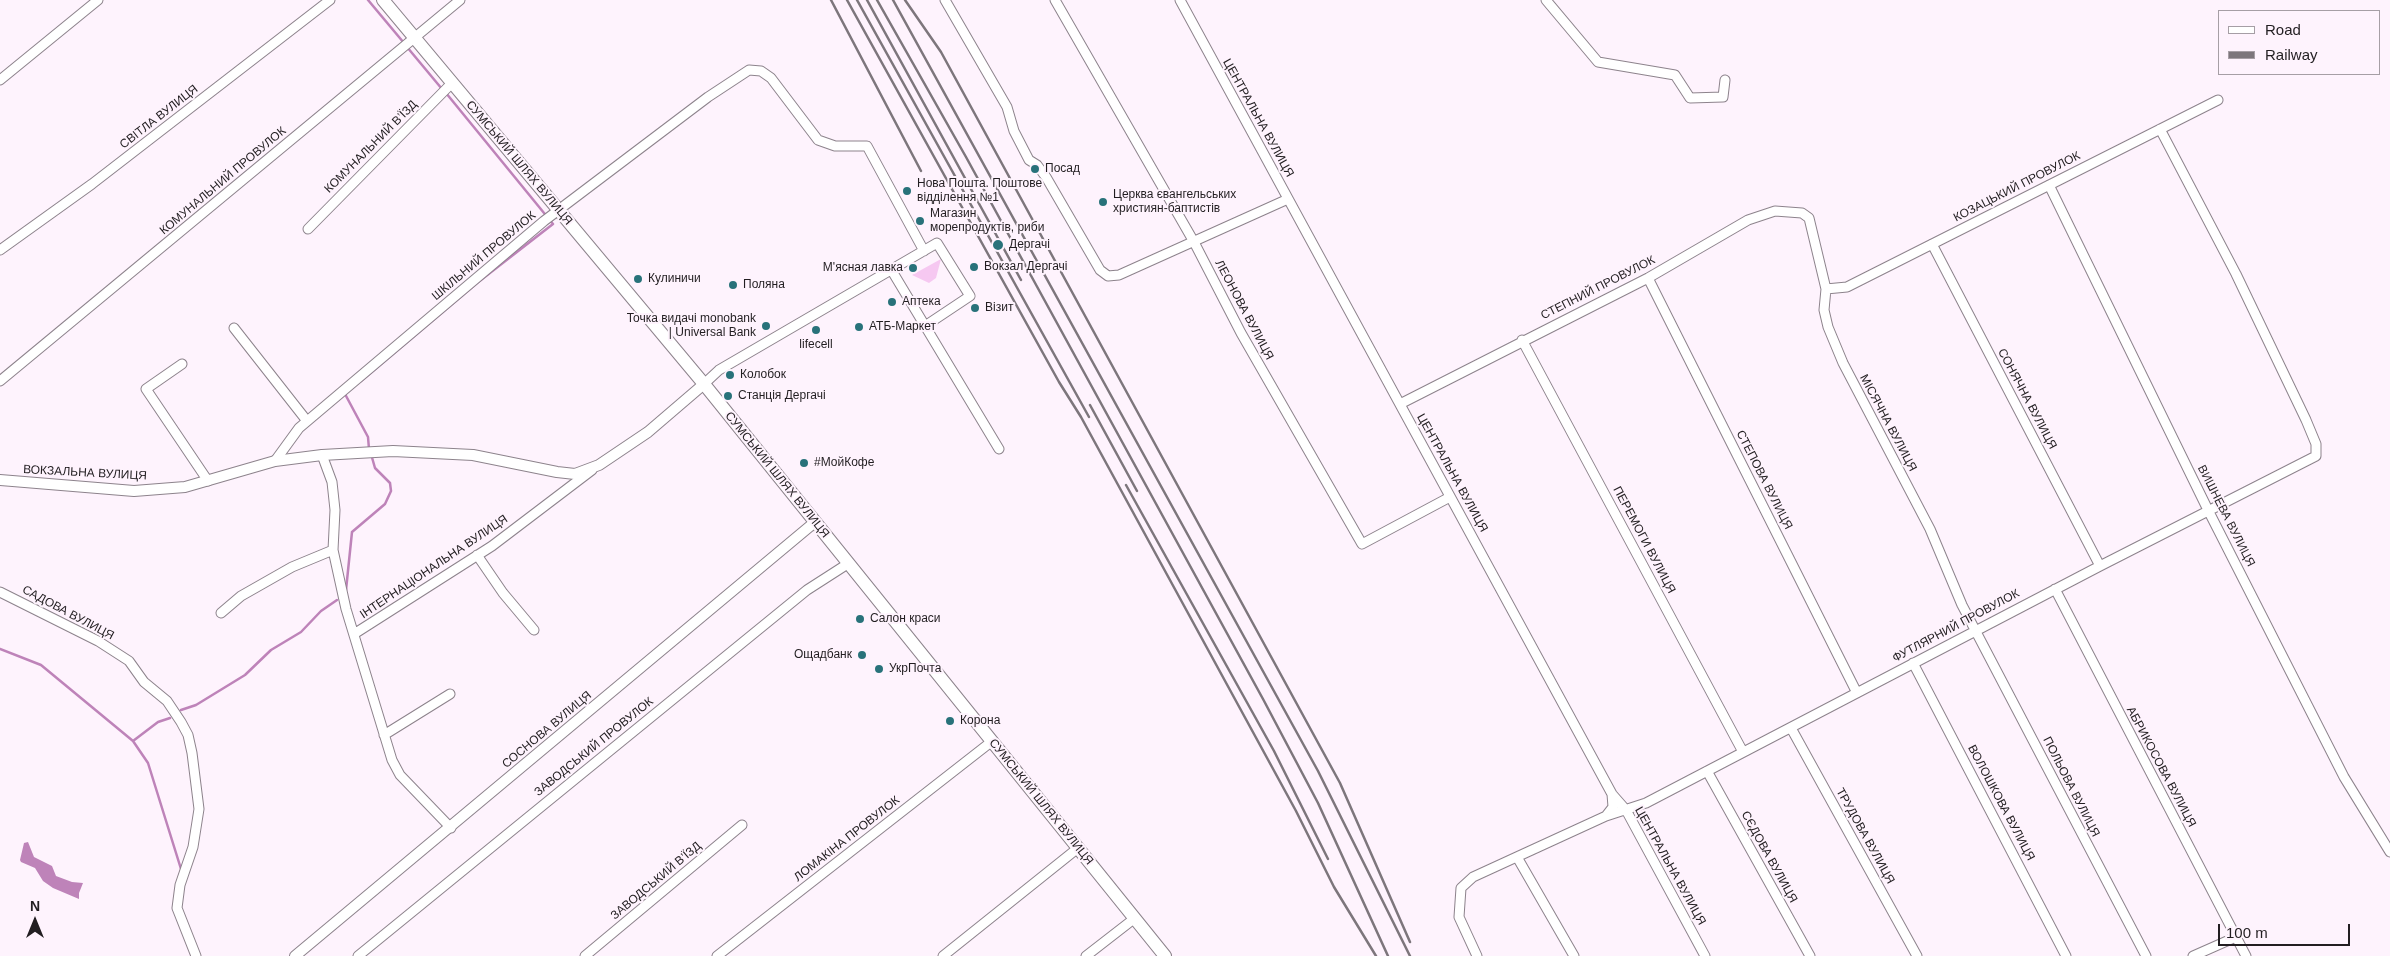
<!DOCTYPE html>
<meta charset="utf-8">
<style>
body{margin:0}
#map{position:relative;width:2390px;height:956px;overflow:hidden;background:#fef3fd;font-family:Arial,sans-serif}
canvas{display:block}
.legend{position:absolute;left:2218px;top:10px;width:162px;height:65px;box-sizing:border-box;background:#fef3fd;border:1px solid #a69ea5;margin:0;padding:6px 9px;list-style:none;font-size:15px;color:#221e21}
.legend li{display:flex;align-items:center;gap:10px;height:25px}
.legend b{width:25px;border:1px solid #a69ea5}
.north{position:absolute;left:10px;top:896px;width:50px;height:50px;-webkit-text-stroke:4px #fef3fd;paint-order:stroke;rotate:0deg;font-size:14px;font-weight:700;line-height:20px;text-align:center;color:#221e21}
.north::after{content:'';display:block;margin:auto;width:18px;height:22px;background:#221e21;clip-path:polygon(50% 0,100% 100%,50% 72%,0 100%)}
.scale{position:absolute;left:2218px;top:924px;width:132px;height:22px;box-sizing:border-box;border:2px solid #221e21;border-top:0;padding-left:6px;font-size:15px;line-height:18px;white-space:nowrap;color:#221e21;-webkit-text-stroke:4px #fef3fd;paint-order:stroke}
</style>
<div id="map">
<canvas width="2390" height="956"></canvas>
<ul class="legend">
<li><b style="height:6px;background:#fff"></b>Road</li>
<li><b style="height:6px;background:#7d767c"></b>Railway</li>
</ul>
<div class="north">N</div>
<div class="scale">100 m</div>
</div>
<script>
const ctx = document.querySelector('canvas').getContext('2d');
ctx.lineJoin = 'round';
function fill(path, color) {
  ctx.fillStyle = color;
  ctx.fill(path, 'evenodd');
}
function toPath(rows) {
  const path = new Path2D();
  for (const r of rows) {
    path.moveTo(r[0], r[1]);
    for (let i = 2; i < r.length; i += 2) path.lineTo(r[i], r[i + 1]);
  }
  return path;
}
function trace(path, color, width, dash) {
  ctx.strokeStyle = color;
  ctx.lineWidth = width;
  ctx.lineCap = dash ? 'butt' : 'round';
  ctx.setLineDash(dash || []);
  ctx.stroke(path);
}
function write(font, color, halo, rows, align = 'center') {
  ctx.font = font + ' Arial,sans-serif';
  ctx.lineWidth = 4;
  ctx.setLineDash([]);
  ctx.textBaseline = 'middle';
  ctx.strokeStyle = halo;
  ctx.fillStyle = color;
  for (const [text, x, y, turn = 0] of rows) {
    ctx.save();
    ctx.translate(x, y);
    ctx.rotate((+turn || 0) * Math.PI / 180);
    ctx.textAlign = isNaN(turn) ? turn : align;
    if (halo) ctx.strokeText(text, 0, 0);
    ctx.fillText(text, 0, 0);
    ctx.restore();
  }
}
fill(toPath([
 [941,259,936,278,929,283,912,275]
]), '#f6c8f1');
fill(toPath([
 [28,842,34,857,52,866,56,876,72,882,83,883,79,893,79,899,53,888,43,881,35,868,21,862,20,860,24,843]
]), '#be83b9');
trace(toPath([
 [368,0,404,43],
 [407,47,442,89],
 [361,381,477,283,553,224,446,93],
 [345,394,368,437,369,449],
 [346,590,352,532,385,504,391,491,390,483,375,468,371,454],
 [0,649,41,665,133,741,148,763,181,869],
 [181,710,196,705,245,675,271,650,301,632,321,611,337,600],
 [133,741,158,722,170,718]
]), '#be83b9', 2.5);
const minor = toPath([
 [945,0,1007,107,1014,131,1029,160,1037,165,1046,177,1100,270,1108,276,1119,275,1288,199],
 [1055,0,1194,242,1241,333,1362,544,1450,497],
 [1180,0,1612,794,1626,810,1705,956],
 [1546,0,1598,62,1675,75,1690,98,1723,97,1725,80],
 [0,80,98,0],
 [2049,185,2208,510,2344,777,2390,852],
 [308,229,452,83],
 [1932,244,2100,566],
 [0,250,92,184,330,0],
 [892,271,999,449],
 [1648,278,1857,693],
 [1826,289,1847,287,2218,100],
 [234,328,307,421],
 [1522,340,1743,752],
 [182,364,146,389,208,481],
 [0,381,460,0],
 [704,384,719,370,937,243,970,296,925,326],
 [1400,404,1648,278,1748,220,1775,211,1802,213,1809,218,1826,289,1824,310,1828,327,1843,363,1930,529,1962,605,2146,956],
 [322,455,332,482,335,510,333,550,346,609,392,760,400,775,451,828],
 [275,461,299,428,544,221,708,97,749,70,761,71,771,78,818,140,835,146,867,146,924,251],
 [477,555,503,593,534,630],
 [2055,589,2246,956],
 [0,592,98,641,129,661,144,682,167,701,181,722,188,735,192,753,199,809,193,847,180,885,177,908,196,956],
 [221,613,241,596,292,567,333,550],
 [354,634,492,546,592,470],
 [1913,663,2066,956],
 [1791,728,1917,956],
 [384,735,450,694],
 [1707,771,1810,956],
 [1606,816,1646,803,2100,566,2316,456,2316,444,2306,420,2236,274,2160,129],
 [1517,857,1574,956],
 [358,956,807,590,849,563],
 [585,956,742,825],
 [717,956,991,742],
 [943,956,1078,848],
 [1086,956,1135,918],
 [1477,956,1459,917,1461,888,1473,877,1606,816,1613,807,1612,794],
 [2193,956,2236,937]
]);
const tertiary = toPath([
 [0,480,134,491,185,487,275,461,322,455,393,451,473,455,557,472,575,474,599,465,648,432,704,384],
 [295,956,815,522]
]);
const secondary = toPath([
 [383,0,704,384,1165,956]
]);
trace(minor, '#8d838c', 11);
trace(tertiary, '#8d838c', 12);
trace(secondary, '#8d838c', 14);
trace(minor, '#fff', 9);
trace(tertiary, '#fff', 10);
trace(secondary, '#fff', 12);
trace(toPath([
 [831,0,921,171],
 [847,0,1059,382,1081,417,1296,811,1334,887,1376,956],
 [857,0,1089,417],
 [867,0,1021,280],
 [877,0,966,157,1263,699,1318,803,1388,956],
 [893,0,1318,771,1410,956],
 [905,0,941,52,1340,783,1410,942],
 [1090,405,1137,491],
 [1126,485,1274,751,1328,859]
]), '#7d767c', 2.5);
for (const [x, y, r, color] of [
 [1035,169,5,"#28727a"],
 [907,191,5,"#28727a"],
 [1103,202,5,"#28727a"],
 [920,221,5,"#28727a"],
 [998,245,6,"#28727a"],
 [974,267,5,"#28727a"],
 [913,268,5,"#28727a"],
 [638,279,5,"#28727a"],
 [733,285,5,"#28727a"],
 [892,302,5,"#28727a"],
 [975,308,5,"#28727a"],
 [766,326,5,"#28727a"],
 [859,327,5,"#28727a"],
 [816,330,5,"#28727a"],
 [730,375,5,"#28727a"],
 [728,396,5,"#28727a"],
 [804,463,5,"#28727a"],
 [860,619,5,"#28727a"],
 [862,655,5,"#28727a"],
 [879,669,5,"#28727a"],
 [950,721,5,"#28727a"]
]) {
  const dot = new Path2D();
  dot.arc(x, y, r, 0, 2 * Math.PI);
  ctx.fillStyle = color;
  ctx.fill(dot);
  trace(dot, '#fef3fd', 2);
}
write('12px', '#221e21', '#fef3fd', [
 ["СВІТЛА ВУЛИЦЯ",159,117,-38],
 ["ЦЕНТРАЛЬНА ВУЛИЦЯ",1258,118,61],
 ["КОМУНАЛЬНИЙ В’ЇЗД",371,147,-45],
 ["СУМСЬКИЙ ШЛЯХ ВУЛИЦЯ",519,163,50],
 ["КОМУНАЛЬНИЙ ПРОВУЛОК",223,181,-40],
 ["КОЗАЦЬКИЙ ПРОВУЛОК",2017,187,-27],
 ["ШКІЛЬНИЙ ПРОВУЛОК",484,256,-40],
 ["СТЕПНИЙ ПРОВУЛОК",1598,288,-27],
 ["ЛЕОНОВА ВУЛИЦЯ",1244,310,62],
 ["СОНЯЧНА ВУЛИЦЯ",2027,399,62],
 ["МІСЯЧНА ВУЛИЦЯ",1888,423,62],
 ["ВОКЗАЛЬНА ВУЛИЦЯ",85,473,3],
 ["ЦЕНТРАЛЬНА ВУЛИЦЯ",1452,473,61],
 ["СУМСЬКИЙ ШЛЯХ ВУЛИЦЯ",777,475,51],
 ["СТЕПОВА ВУЛИЦЯ",1764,480,63],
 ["ВИШНЕВА ВУЛИЦЯ",2226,516,63],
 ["ПЕРЕМОГИ ВУЛИЦЯ",1644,540,62],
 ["ІНТЕРНАЦІОНАЛЬНА ВУЛИЦЯ",434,567,-34],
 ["САДОВА ВУЛИЦЯ",68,613,28],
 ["ФУТЛЯРНИЙ ПРОВУЛОК",1956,626,-28],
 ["СОСНОВА ВУЛИЦЯ",547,730,-40],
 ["ЗАВОДСЬКИЙ ПРОВУЛОК",594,747,-39],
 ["АБРИКОСОВА ВУЛИЦЯ",2161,767,62],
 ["ПОЛЬОВА ВУЛИЦЯ",2071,787,63],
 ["СУМСЬКИЙ ШЛЯХ ВУЛИЦЯ",1041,802,51],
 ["ВОЛОШКОВА ВУЛИЦЯ",2001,803,62],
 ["ТРУДОВА ВУЛИЦЯ",1865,836,61],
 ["ЛОМАКІНА ПРОВУЛОК",847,839,-38],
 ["СЄДОВА ВУЛИЦЯ",1769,857,61],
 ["ЦЕНТРАЛЬНА ВУЛИЦЯ",1670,866,61],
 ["ЗАВОДСЬКИЙ В’ЇЗД",656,881,-40]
]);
write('12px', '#221e21', '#fef3fd', [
 ["Посад",1045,169],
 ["Нова Пошта. Поштове",917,184],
 ["відділення №1",917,198],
 ["Церква євангельських",1113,195],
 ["християн-баптистів",1113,209],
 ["Магазин",930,214],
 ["морепродуктів, риби",930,228],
 ["Дергачі",1009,245],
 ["Вокзал Дергачі",984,267],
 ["М'ясная лавка",903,268,"right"],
 ["Кулиничи",648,279],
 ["Поляна",743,285],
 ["Аптека",902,302],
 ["Візит",985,308],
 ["Точка видачі monobank",756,319,"right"],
 ["| Universal Bank",756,333,"right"],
 ["АТБ-Маркет",869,327],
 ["lifecell",816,345,"center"],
 ["Колобок",740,375],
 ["Станція Дергачі",738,396],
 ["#МойКофе",814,463],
 ["Салон краси",870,619],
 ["Ощадбанк",852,655,"right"],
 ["УкрПочта",889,669],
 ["Корона",960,721]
], 'left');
</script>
